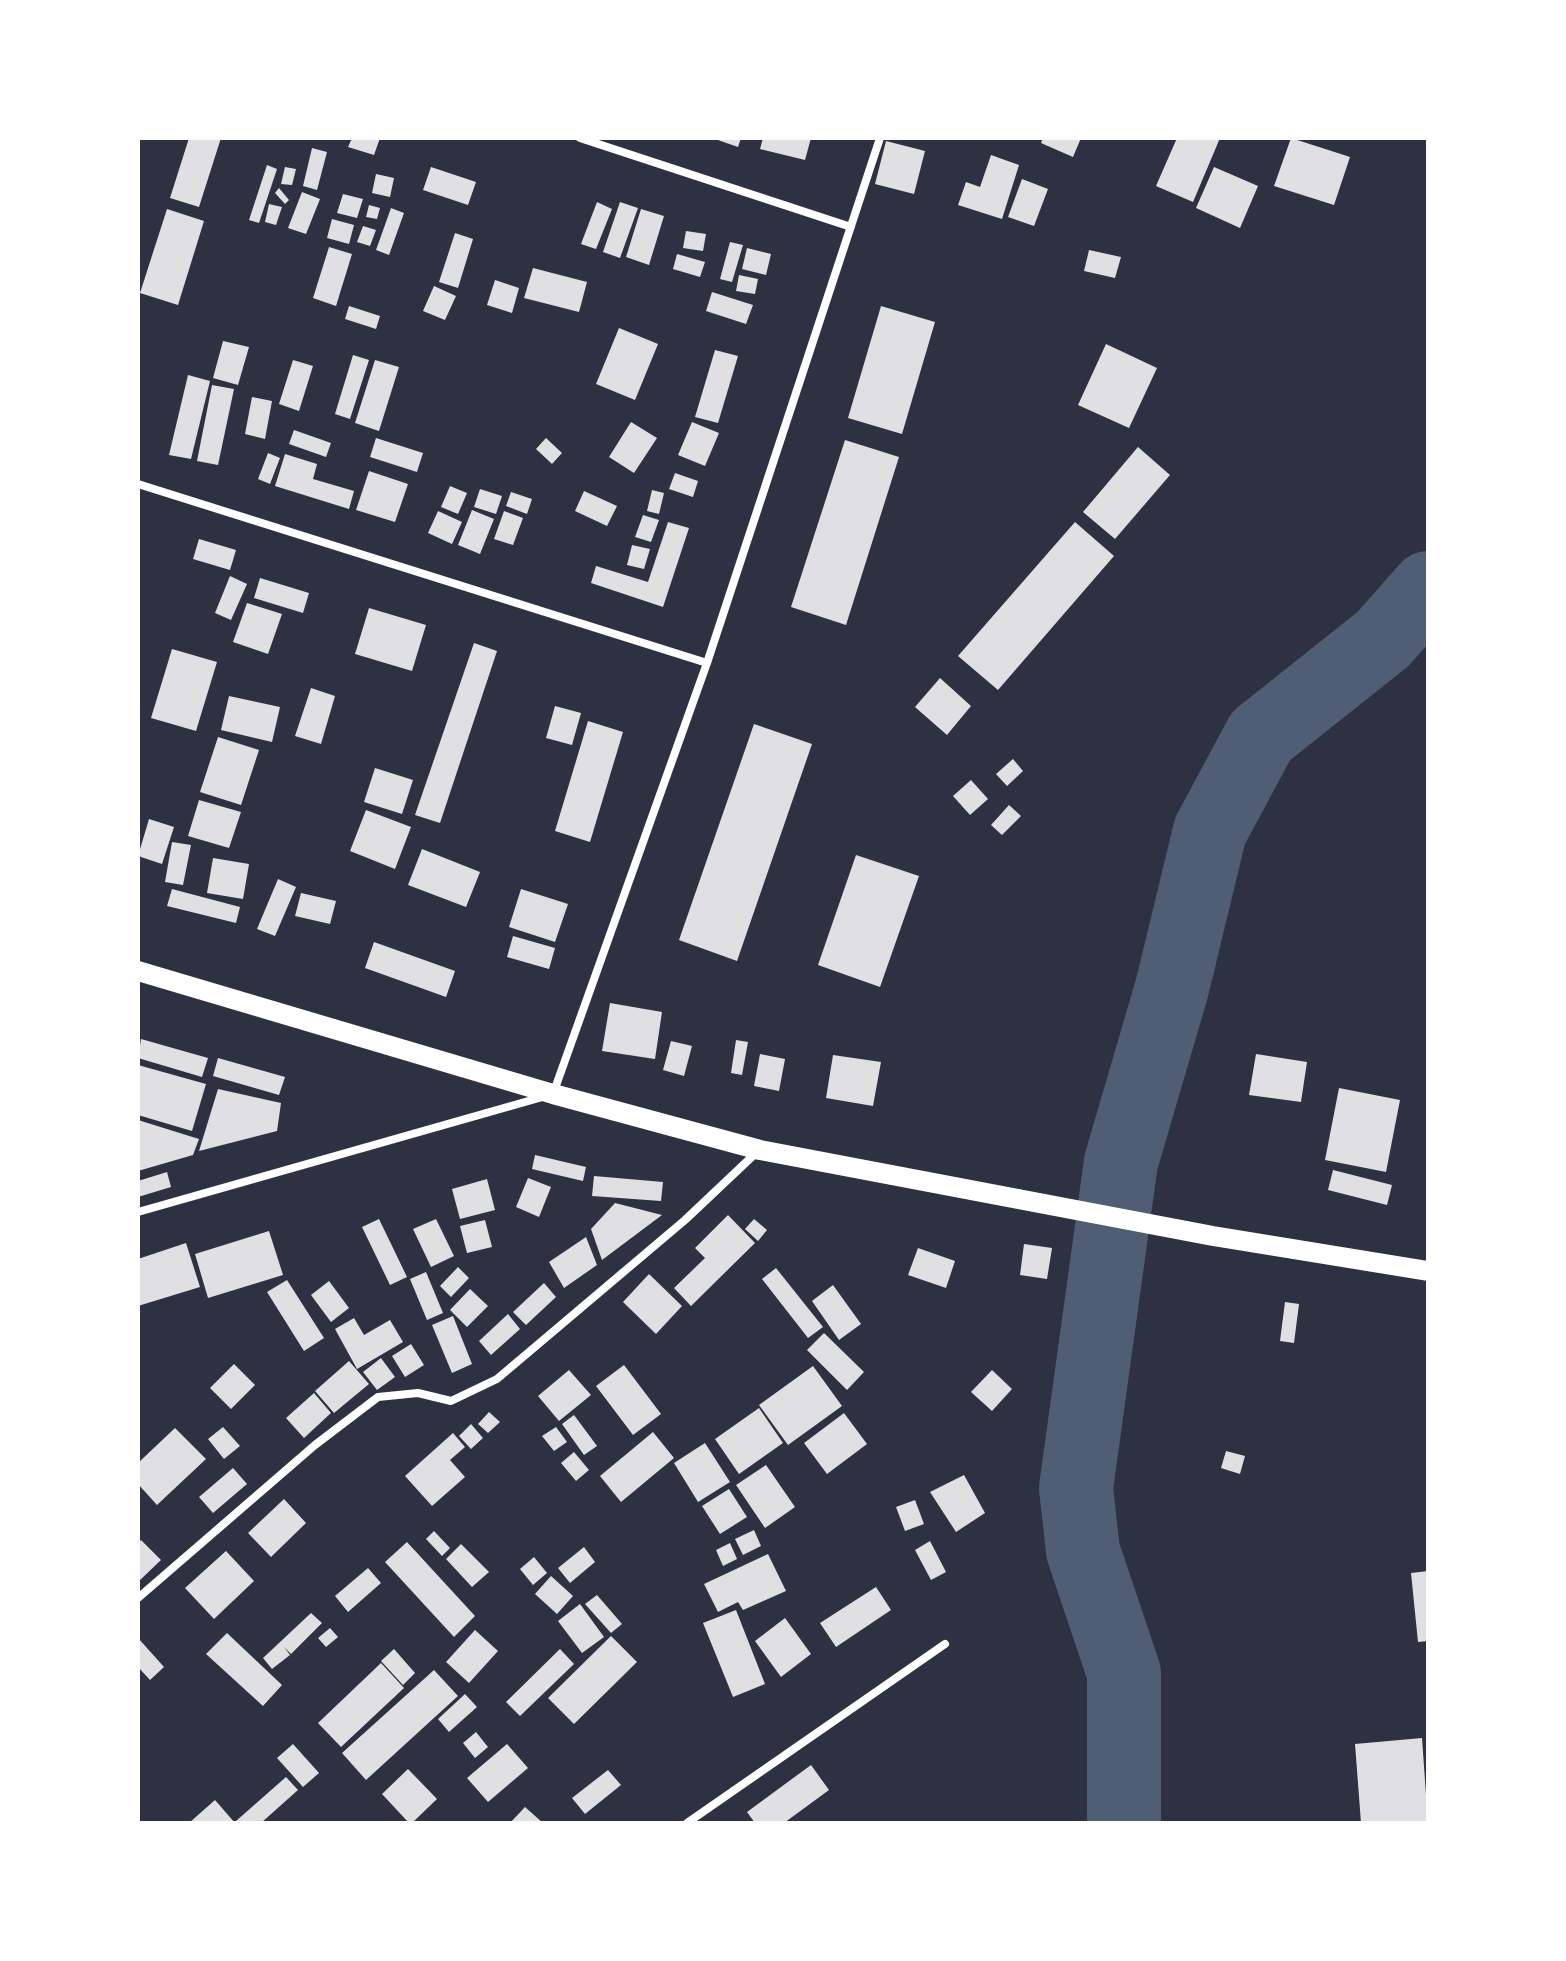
<!DOCTYPE html>
<style>
body{margin:0}
#map{position:relative;width:1566px;height:1961px;overflow:hidden;background:#2d3142;font-family:Ubuntu,sans-serif}
canvas{display:block}
.frame{position:absolute;inset:0;border:140px solid #fff;pointer-events:none}
</style>
<div id="map">
<canvas width="1566" height="1961"></canvas>
<div class="frame"></div>
</div>
<script>
const ctx = document.querySelector('canvas').getContext('2d');
ctx.lineJoin = 'round';
function toPath(rows) {
  const path = new Path2D();
  for (const r of rows) {
    path.moveTo(r[0], r[1]);
    for (let i = 2; i < r.length; i += 2) path.lineTo(r[i], r[i + 1]);
  }
  return path;
}
function trace(path, color, width, dash) {
  ctx.strokeStyle = color;
  ctx.lineWidth = width;
  ctx.lineCap = dash ? 'butt' : 'round';
  ctx.setLineDash(dash || []);
  ctx.stroke(path);
}
function fill(path, color) {
  ctx.fillStyle = color;
  ctx.fill(path, 'evenodd');
}
trace(toPath([
 [1124,1823,1124,1673,1083,1551,1076,1488,1121,1162,1172,988,1210,831,1261,736,1383,639,1428,588]
]), '#4f5d75', 74);
fill(toPath([
 [189,138,221,138,199,207,170,198],
 [352,138,380,138,374,155,348,147],
 [712,138,741,138,738,147],
 [763,138,811,138,805,160,760,149],
 [1043,138,1081,138,1073,157,1041,143],
 [1177,138,1220,138,1193,202,1156,186],
 [1291,138,1350,157,1334,205,1274,186],
 [886,141,925,151,914,194,875,184],
 [312,148,327,152,317,190,303,186],
 [991,155,1019,165,1002,219,958,205,966,182,980,187],
 [267,165,277,169,259,223,249,220],
 [285,167,296,169,292,185,281,184],
 [431,167,476,182,468,205,423,190],
 [1214,167,1258,186,1240,228,1196,208],
 [376,174,394,178,390,197,372,193],
 [1022,179,1048,189,1034,226,1008,217],
 [279,188,289,200,285,204,275,193],
 [302,192,320,199,306,234,288,228],
 [343,194,363,199,357,218,337,213],
 [597,202,612,209,596,249,581,244],
 [620,202,638,208,620,258,603,252],
 [269,204,282,207,276,225,265,222],
 [369,205,380,208,377,219,366,217],
 [391,208,404,213,389,255,376,250],
 [167,209,204,221,178,305,140,293],
 [641,209,664,216,649,265,626,257],
 [332,219,354,225,349,244,327,238],
 [363,226,376,230,370,246,357,242],
 [686,231,706,234,703,251,683,248],
 [455,233,473,239,458,288,439,282],
 [730,242,743,245,732,282,720,279],
 [329,247,352,254,336,306,313,298],
 [747,248,771,254,766,275,742,269],
 [1089,250,1121,257,1115,278,1084,271],
 [677,254,705,262,700,277,673,269],
 [533,268,587,282,579,312,524,298],
 [739,275,758,279,755,294,736,291],
 [495,280,519,288,512,313,487,305],
 [434,286,456,296,445,320,423,311],
 [712,292,753,305,746,324,706,311],
 [349,306,380,316,376,329,345,319],
 [881,306,935,322,902,434,848,418],
 [619,328,658,344,635,400,596,384],
 [223,341,249,347,238,385,213,378],
 [1106,344,1157,368,1129,428,1078,405],
 [715,350,738,356,718,423,695,417],
 [353,355,369,360,350,419,335,414],
 [293,360,313,366,299,411,279,404],
 [375,360,399,367,379,431,355,423],
 [188,375,210,381,191,459,169,455],
 [212,385,234,389,218,465,197,461],
 [252,397,272,401,265,439,245,434],
 [631,422,657,438,634,473,609,457],
 [692,422,719,433,705,466,678,455],
 [294,430,331,443,326,457,289,444],
 [376,438,423,453,417,472,370,457],
 [546,438,562,453,552,464,536,449],
 [845,440,899,457,846,625,791,607],
 [1138,447,1170,475,1115,539,1083,512],
 [268,453,280,458,270,484,258,479],
 [285,454,317,464,313,479,354,491,349,509,275,486],
 [369,471,408,484,395,522,356,510],
 [675,473,698,481,693,497,669,489],
 [450,486,467,493,458,514,441,507],
 [480,489,502,496,496,514,474,507],
 [652,490,664,493,659,514,647,511],
 [584,491,617,506,607,526,575,511],
 [511,492,532,499,527,514,506,506],
 [472,510,494,519,480,554,458,545],
 [438,511,462,522,452,544,428,533],
 [504,511,523,518,513,545,494,539],
 [643,515,659,520,651,542,635,537],
 [668,522,689,528,663,607,591,583,596,566,648,582],
 [1075,522,1114,556,998,690,958,656],
 [199,539,236,550,230,570,193,559],
 [632,545,650,549,644,569,627,565],
 [230,576,247,584,231,620,215,613],
 [260,578,309,593,303,613,254,598],
 [247,603,282,614,268,654,233,642],
 [369,608,426,625,412,671,355,654],
 [474,643,497,651,440,823,415,815],
 [172,649,217,662,196,731,151,718],
 [940,678,971,706,947,735,915,707],
 [311,688,335,696,321,744,295,736],
 [229,696,280,707,272,742,221,730],
 [555,706,581,713,572,745,546,738],
 [588,721,623,732,590,842,555,831],
 [754,724,812,744,737,961,679,940],
 [218,737,259,750,241,805,200,792],
 [1013,759,1023,771,1007,786,996,774],
 [375,768,413,780,402,814,364,802],
 [971,780,988,799,970,815,953,796],
 [199,800,241,812,229,848,188,836],
 [1009,805,1021,816,1002,835,991,825],
 [366,810,411,827,395,869,350,851],
 [149,819,174,827,162,864,138,856],
 [172,842,191,845,183,885,165,882],
 [422,849,480,872,466,907,408,885],
 [856,855,919,876,880,987,818,965],
 [213,858,249,864,243,899,207,893],
 [278,879,296,887,275,936,257,929],
 [172,889,240,907,236,923,167,906],
 [521,889,568,904,555,942,509,927],
 [301,893,336,901,330,924,295,916],
 [513,936,555,948,549,969,507,957],
 [374,942,455,971,446,997,365,968],
 [610,1003,662,1012,655,1059,602,1051],
 [141,1039,208,1058,202,1077,138,1058],
 [736,1040,748,1042,742,1075,731,1073],
 [671,1041,692,1046,684,1076,663,1070],
 [760,1054,785,1059,779,1091,754,1086],
 [1256,1054,1307,1062,1301,1102,1249,1095],
 [833,1055,881,1062,873,1106,826,1098],
 [218,1058,285,1077,279,1095,213,1076],
 [138,1065,206,1084,192,1131,138,1115],
 [1339,1088,1400,1100,1386,1172,1325,1160],
 [218,1089,281,1103,277,1131,199,1151],
 [138,1120,199,1139,193,1155,138,1171],
 [535,1155,586,1167,583,1181,532,1169],
 [1333,1170,1392,1185,1387,1205,1328,1190],
 [167,1172,171,1187,138,1197,138,1181],
 [594,1176,663,1182,661,1201,592,1196],
 [528,1178,551,1187,539,1217,516,1207],
 [487,1179,495,1210,460,1219,452,1189],
 [615,1203,662,1215,602,1260,591,1229],
 [728,1215,755,1243,691,1306,674,1288,705,1258,695,1248],
 [379,1219,407,1277,390,1285,362,1227],
 [436,1219,454,1256,431,1267,413,1229],
 [754,1219,767,1230,758,1241,745,1229],
 [485,1220,492,1247,467,1253,460,1226],
 [269,1231,283,1275,208,1298,195,1254],
 [586,1237,597,1265,564,1288,549,1262],
 [186,1243,200,1287,138,1306,138,1259],
 [1024,1244,1052,1248,1047,1279,1020,1275],
 [918,1248,955,1261,946,1288,908,1275],
 [458,1267,469,1278,451,1297,440,1286],
 [776,1268,823,1327,808,1338,762,1279],
 [426,1272,443,1313,427,1320,410,1279],
 [649,1274,682,1306,656,1334,623,1302],
 [287,1280,324,1338,304,1351,267,1292],
 [329,1281,349,1308,331,1322,311,1295],
 [544,1283,556,1297,526,1325,513,1312],
 [833,1285,861,1324,839,1340,812,1301],
 [470,1289,488,1306,467,1327,450,1310],
 [1285,1302,1299,1304,1294,1343,1280,1341],
 [508,1314,520,1329,491,1355,479,1341],
 [453,1316,472,1364,452,1373,432,1325],
 [354,1318,364,1335,390,1320,403,1342,357,1369,335,1329],
 [824,1333,864,1372,847,1390,807,1350],
 [411,1344,424,1365,405,1377,392,1356],
 [381,1358,395,1377,377,1390,363,1372],
 [349,1361,369,1384,334,1413,315,1391],
 [234,1364,255,1385,231,1409,210,1388],
 [624,1365,661,1414,633,1435,596,1386],
 [813,1366,842,1406,788,1445,759,1405],
 [569,1370,591,1395,559,1421,538,1396],
 [992,1370,1012,1389,992,1411,971,1392],
 [314,1393,331,1413,304,1438,286,1418],
 [759,1408,783,1443,739,1474,715,1439],
 [489,1412,500,1422,488,1433,478,1424],
 [844,1413,867,1444,827,1474,804,1443],
 [574,1415,597,1446,584,1455,562,1424],
 [471,1424,483,1438,471,1449,459,1436],
 [223,1427,240,1446,224,1459,208,1439],
 [556,1427,567,1442,554,1451,542,1436],
 [175,1428,206,1459,157,1505,138,1484,138,1463],
 [653,1432,674,1458,621,1502,600,1476],
 [453,1433,465,1447,450,1460,465,1477,432,1506,405,1476],
 [705,1443,730,1482,698,1502,674,1463],
 [1226,1451,1245,1456,1240,1474,1221,1468],
 [574,1452,589,1470,576,1481,561,1463],
 [766,1465,795,1507,765,1528,736,1485],
 [233,1468,247,1484,213,1513,199,1497],
 [964,1475,985,1513,956,1532,930,1492],
 [729,1489,747,1517,720,1534,702,1506],
 [284,1499,306,1523,271,1557,248,1533],
 [915,1500,924,1524,905,1531,896,1507],
 [754,1530,761,1546,743,1555,735,1539],
 [434,1531,450,1548,442,1556,426,1539],
 [141,1540,161,1560,138,1582,138,1543],
 [930,1541,946,1572,931,1580,915,1550],
 [407,1542,475,1616,454,1637,385,1562],
 [730,1543,737,1559,723,1566,716,1550],
 [461,1544,489,1572,472,1587,446,1559],
 [584,1547,595,1562,570,1583,558,1568],
 [226,1551,254,1581,214,1619,185,1588],
 [768,1554,786,1591,743,1610,738,1602,718,1612,704,1584],
 [534,1557,547,1573,533,1585,520,1569],
 [368,1568,381,1583,348,1612,335,1596],
 [1428,1571,1428,1641,1418,1642,1411,1573],
 [551,1576,573,1596,557,1614,535,1594],
 [876,1587,891,1610,836,1647,820,1623],
 [597,1595,622,1624,611,1633,585,1604],
 [580,1604,604,1637,582,1653,558,1621],
 [736,1610,765,1684,733,1697,703,1623],
 [311,1613,322,1623,291,1654,284,1647,290,1655,272,1669,263,1658],
 [785,1618,811,1654,781,1677,755,1641],
 [330,1628,338,1637,326,1647,318,1638],
 [475,1630,498,1651,469,1683,446,1662],
 [227,1633,282,1685,263,1706,206,1654],
 [611,1636,637,1662,574,1724,548,1698],
 [138,1638,164,1667,150,1680,138,1667],
 [394,1649,415,1673,403,1685,381,1661],
 [560,1649,574,1664,520,1716,506,1702],
 [381,1663,404,1688,341,1747,318,1723],
 [434,1670,458,1696,366,1780,342,1753],
 [465,1694,477,1707,449,1732,438,1719],
 [476,1732,488,1747,475,1758,463,1743],
 [1422,1738,1428,1823,1361,1823,1355,1744],
 [293,1744,319,1773,303,1787,277,1758],
 [507,1744,528,1768,488,1802,467,1778],
 [811,1765,829,1790,784,1823,755,1823,747,1812],
 [408,1769,437,1799,412,1823,409,1823,382,1794],
 [608,1770,621,1785,585,1814,572,1798],
 [286,1777,298,1790,261,1823,237,1823,236,1821],
 [215,1800,235,1823,189,1823],
 [525,1807,543,1823,510,1823]
]), '#e0e0e3');
trace(toPath([
 [580,138,851,227],
 [138,484,707,663],
 [138,1212,553,1094,707,663,880,138],
 [138,1598,315,1445,378,1397,418,1393,451,1401,497,1379,685,1220,757,1152],
 [687,1823,945,1644]
]), '#fff', 8);
trace(toPath([
 [138,971,553,1094,760,1150,1213,1236,1428,1271]
]), '#fff', 20);
</script>
